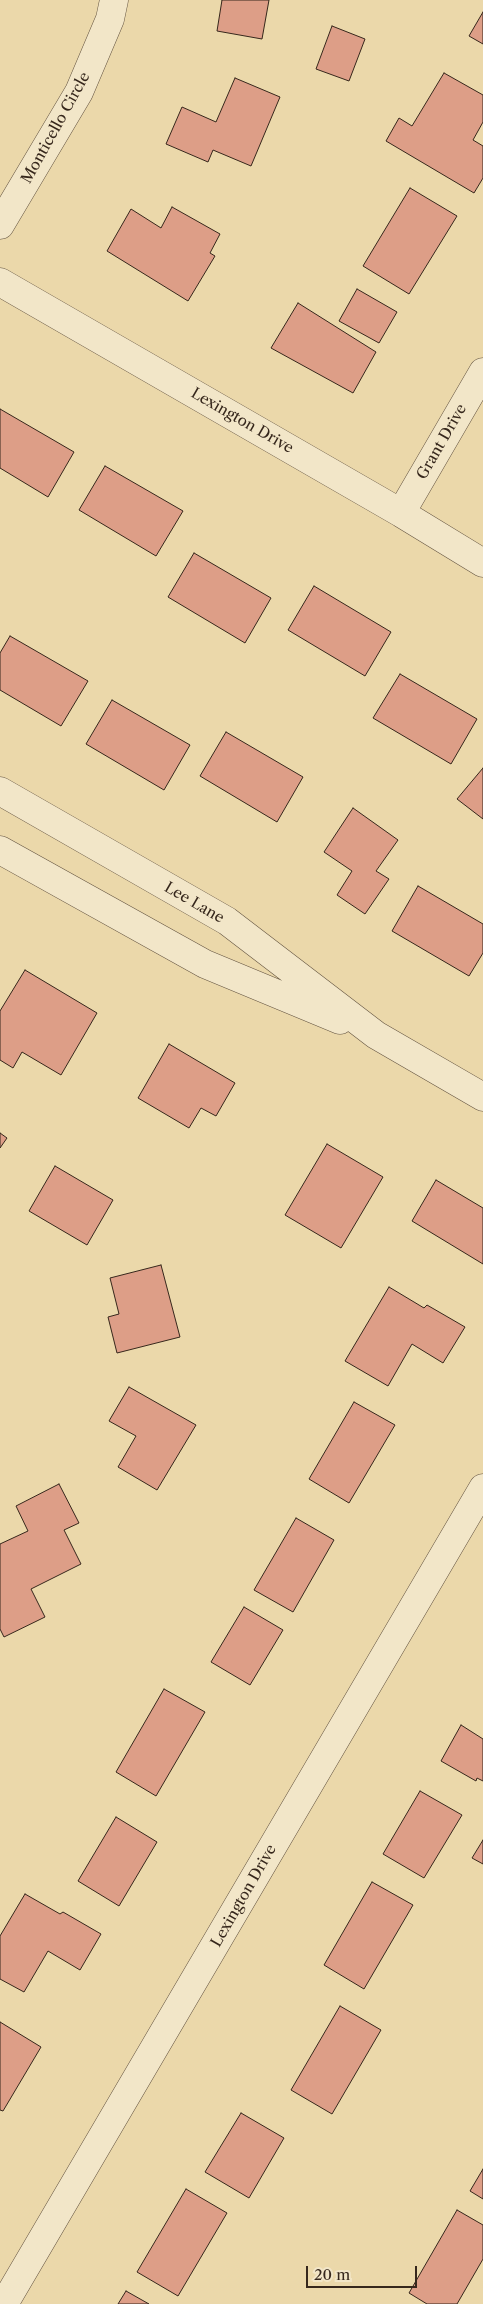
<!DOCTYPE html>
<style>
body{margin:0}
#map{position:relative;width:483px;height:2304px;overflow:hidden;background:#ebd8aa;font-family:"Libre Caslon Text",serif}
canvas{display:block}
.scale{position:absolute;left:306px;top:2266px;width:111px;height:22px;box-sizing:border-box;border:2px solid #36271c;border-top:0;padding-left:6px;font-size:15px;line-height:18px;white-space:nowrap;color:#36271c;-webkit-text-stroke:4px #f2e6c8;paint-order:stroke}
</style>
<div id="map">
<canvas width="483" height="2304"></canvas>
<div class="scale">20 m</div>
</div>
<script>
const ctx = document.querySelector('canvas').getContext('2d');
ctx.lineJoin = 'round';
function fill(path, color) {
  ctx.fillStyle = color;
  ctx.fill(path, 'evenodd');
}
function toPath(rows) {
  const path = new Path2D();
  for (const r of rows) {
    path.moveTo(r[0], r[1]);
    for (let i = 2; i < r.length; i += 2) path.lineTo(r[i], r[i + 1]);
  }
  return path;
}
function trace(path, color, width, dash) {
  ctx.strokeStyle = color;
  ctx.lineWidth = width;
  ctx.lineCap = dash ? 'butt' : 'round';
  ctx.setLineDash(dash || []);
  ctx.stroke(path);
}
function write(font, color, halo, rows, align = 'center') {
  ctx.font = font + ' "Libre Caslon Text",serif';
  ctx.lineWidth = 4;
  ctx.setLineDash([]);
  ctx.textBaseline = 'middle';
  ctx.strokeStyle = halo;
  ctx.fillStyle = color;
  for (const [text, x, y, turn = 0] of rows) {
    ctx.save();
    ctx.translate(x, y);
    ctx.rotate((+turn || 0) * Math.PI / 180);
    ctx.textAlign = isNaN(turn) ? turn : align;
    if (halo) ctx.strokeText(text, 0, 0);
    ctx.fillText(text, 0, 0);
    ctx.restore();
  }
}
const building = toPath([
 [222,0,269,0,262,39,217,31,222,0],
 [483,12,483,44,469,36,483,12],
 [332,26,365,39,349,81,316,69,332,26],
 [444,73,483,95,483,122,473,140,483,146,483,178,474,193,386,141,399,118,412,126,444,73],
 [235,78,280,97,251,166,213,150,208,162,166,144,182,107,216,122,235,78],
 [410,188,457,216,409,294,363,266,410,188],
 [172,207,220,234,210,253,215,256,188,301,107,251,131,209,161,228,172,207],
 [357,289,397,312,379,343,339,321,357,289],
 [298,303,376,352,353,393,271,348,298,303],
 [0,409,74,452,48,497,0,468,0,409],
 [105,466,183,511,156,556,79,510,105,466],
 [194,553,271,598,245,643,168,597,194,553],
 [314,586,391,632,365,676,288,630,314,586],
 [10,636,88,681,61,726,0,690,0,653,10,636],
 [400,674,477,719,451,764,373,718,400,674],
 [112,700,190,745,164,790,86,744,112,700],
 [226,732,303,777,277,822,200,776,226,732],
 [483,768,483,819,457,799,483,768],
 [353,808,398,840,376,871,389,879,365,914,337,895,352,871,324,852,353,808],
 [418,886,483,924,483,953,469,976,392,931,418,886],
 [25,970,97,1013,61,1075,22,1052,13,1068,0,1060,0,1011,25,970],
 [169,1044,235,1083,216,1116,201,1108,189,1128,138,1098,169,1044],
 [0,1133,7,1138,0,1148,0,1133],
 [327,1144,383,1177,341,1248,285,1215,327,1144],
 [55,1166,113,1200,87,1245,29,1211,55,1166],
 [436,1180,483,1208,483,1264,412,1221,436,1180],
 [161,1265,180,1337,117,1353,108,1317,119,1314,110,1278,161,1265],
 [389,1287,424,1308,427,1305,465,1327,443,1363,412,1344,388,1386,345,1361,389,1287],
 [129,1387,196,1425,157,1490,118,1467,136,1436,109,1421,129,1387],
 [354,1402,395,1425,349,1503,309,1479,354,1402],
 [59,1484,79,1523,64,1530,81,1564,31,1589,45,1617,4,1637,0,1629,0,1544,28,1531,16,1506,59,1484],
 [296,1518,334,1540,293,1612,254,1590,296,1518],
 [244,1607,283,1630,250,1685,211,1662,244,1607],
 [164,1689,205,1712,156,1796,116,1772,164,1689],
 [461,1725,483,1739,483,1781,477,1778,476,1781,441,1761,461,1725],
 [420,1791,462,1815,424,1878,383,1854,420,1791],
 [116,1817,157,1842,119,1906,78,1881,116,1817],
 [483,1840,483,1864,472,1858,483,1840],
 [372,1882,413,1905,364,1989,324,1965,372,1882],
 [25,1894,60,1914,63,1912,101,1934,80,1970,48,1951,24,1992,0,1979,0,1936,25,1894],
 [340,2006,381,2030,332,2114,291,2090,340,2006],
 [0,2022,41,2047,3,2111,0,2110,0,2022],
 [241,2113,284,2138,249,2198,205,2172,241,2113],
 [483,2169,483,2199,470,2191,483,2169],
 [186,2189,227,2213,178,2296,137,2272,186,2189],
 [457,2210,483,2225,483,2259,457,2304,427,2304,409,2293,457,2210],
 [126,2291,149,2304,118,2304,126,2291]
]);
fill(building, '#dd9e87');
trace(building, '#36271c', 1);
const street = toPath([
 [0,225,79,92,110,19,114,0],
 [0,282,401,513,483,563],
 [401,513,483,372],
 [0,791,227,921,376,1035,483,1097],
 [0,850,205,964,340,1020],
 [4,2304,483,1488]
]);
trace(street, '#635340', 29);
trace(street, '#f2e6c8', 28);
write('15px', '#36271c', '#f2e6c8', [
 ["Monticello Circle",56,128,-61],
 ["Lexington Drive",242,421,30],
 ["Grant Drive",442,442,-60],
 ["Lee Lane",194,903,30],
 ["Lexington Drive",244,1896,-60]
]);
</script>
